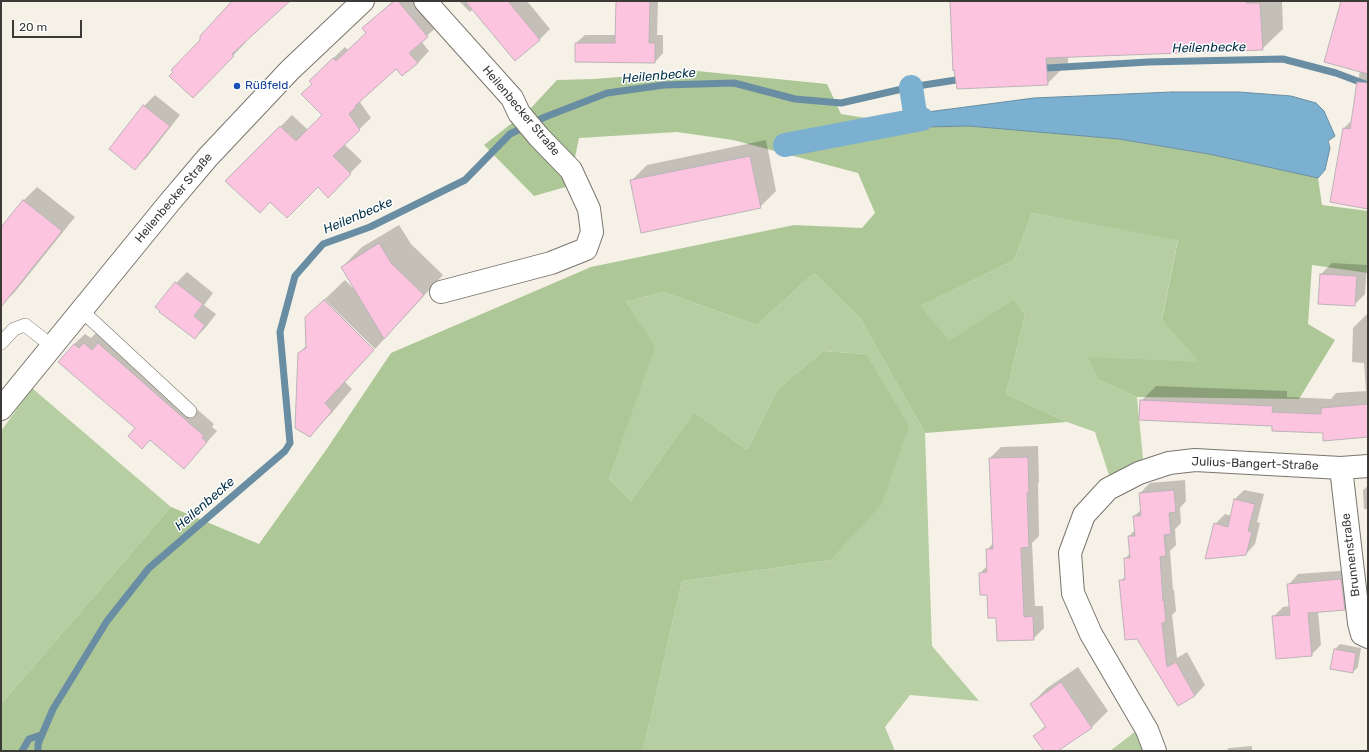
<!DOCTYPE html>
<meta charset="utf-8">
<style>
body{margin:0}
#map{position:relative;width:1369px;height:752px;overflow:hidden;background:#f5f1e7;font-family:Rubik,sans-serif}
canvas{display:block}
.frame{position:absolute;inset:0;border:2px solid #3c3a37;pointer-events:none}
.scale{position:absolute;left:12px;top:20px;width:70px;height:18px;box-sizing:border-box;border:2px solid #3c3a37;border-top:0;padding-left:5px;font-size:12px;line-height:14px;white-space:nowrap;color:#3c3a37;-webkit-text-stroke:3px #fff;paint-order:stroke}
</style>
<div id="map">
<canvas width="1369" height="752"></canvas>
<div class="frame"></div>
<div class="scale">20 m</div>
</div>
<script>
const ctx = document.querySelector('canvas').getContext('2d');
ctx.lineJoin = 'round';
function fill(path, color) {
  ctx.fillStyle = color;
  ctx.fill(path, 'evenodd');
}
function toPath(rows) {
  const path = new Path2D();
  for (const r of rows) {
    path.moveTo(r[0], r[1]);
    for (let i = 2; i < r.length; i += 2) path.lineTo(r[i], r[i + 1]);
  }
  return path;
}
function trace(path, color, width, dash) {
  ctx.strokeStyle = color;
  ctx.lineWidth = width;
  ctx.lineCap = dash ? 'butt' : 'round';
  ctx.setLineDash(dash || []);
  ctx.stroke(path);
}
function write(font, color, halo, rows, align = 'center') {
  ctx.font = font + ' Rubik,sans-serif';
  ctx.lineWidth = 3;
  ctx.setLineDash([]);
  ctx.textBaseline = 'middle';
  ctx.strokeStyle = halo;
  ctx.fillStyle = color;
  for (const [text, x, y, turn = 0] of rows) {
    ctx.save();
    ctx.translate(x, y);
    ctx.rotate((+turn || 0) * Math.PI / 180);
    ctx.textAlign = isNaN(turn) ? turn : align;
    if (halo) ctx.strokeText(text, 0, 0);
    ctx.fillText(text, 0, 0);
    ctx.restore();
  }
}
fill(toPath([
 [1032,213,1178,239,1162,318,1200,362,1099,380,1137,397,1143,459,1109,475,1095,432,1067,422,1006,394,1025,315,1014,299,949,342,921,306,1014,260],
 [814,273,860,318,925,433,932,646,979,701,910,695,885,727,895,751,643,751,682,581,830,560,866,354,823,351,778,389,747,450,694,412,631,501,609,479,654,346,626,302,663,292,757,325],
 [32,388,171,507,1,704,1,431],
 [1140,728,1146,751,1110,751]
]), '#b7cea3');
fill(toPath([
 [697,71,827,84,841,114,924,127,969,126,1119,139,1209,154,1318,178,1322,205,1368,211,1368,273,1312,265,1308,324,1335,340,1299,399,1137,397,1099,380,1088,357,1199,362,1162,319,1178,240,1032,213,1014,260,921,306,949,341,1014,299,1025,315,1006,394,1067,422,925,433,860,318,814,273,757,325,663,292,626,302,655,346,609,479,631,501,694,412,747,450,778,389,823,351,866,354,909,426,881,505,830,560,682,581,643,751,1,751,1,704,171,507,259,544,326,450,391,353,591,267,794,225,862,228,875,213,858,173,733,140,677,132,579,138,569,186,534,196,484,145,530,109,557,80,594,79]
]), '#aec797');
const water = toPath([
 [1172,92,1239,92,1291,96,1316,103,1324,111,1335,136,1328,141,1330,148,1325,170,1318,178,1209,154,1119,139,969,126,924,127,920,113,1034,98,1172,92]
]);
fill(water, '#7cb0d0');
trace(water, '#698da2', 1);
fill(toPath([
 [232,1,288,1,244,41,246,42,206,84,201,41],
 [393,1,419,1,439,25,421,41,429,51,418,63,396,68,360,102,371,118,344,144,362,161,328,196,318,186,271,201,226,181,292,115,308,130,323,115,313,84,322,69,345,47,348,50,367,32,363,28],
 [459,1,527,1,550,29,540,39,515,59,473,9,470,12],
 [616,1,658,1,657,35,663,35,663,53,655,62,576,43,585,35,616,35],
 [951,1,1282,1,1283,29,1262,49,1068,56,1068,63,1047,84],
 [1342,1,1368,1,1368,208,1331,201,1344,128,1353,119,1360,70],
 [155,95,180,115,146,158,135,168,144,106],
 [766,140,776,191,760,207,631,181,647,165],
 [37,187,75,217,14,293,1,305,1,229,24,200],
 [399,225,411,244,443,275,375,349,325,300,325,303,373,351,345,382,352,389,330,415,309,435,299,353,307,345,306,317,345,280,356,291,342,267,362,247],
 [1332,263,1367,265,1365,294,1354,305,1319,303,1321,274],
 [187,272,213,293,204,305,216,314,206,327,195,338,157,307,176,283],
 [1368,313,1368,437,1324,440,1323,432,1273,425,1141,401,1156,386,1287,391,1287,397,1331,399,1336,393,1366,391,1364,363,1352,362,1353,328],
 [96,333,103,339,109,333,214,424,212,427,217,431,184,468,137,428,74,344,85,334,91,338],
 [1038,446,1039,482,1038,483,1039,536,1032,543,1035,606,1043,606,1044,628,1033,639,997,617,980,573,987,566,987,550,994,542,990,458,1001,447],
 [1185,480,1186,501,1180,508,1181,523,1175,529,1176,545,1170,551,1173,590,1174,590,1176,611,1172,615,1177,658,1187,652,1205,685,1195,696,1179,704,1120,581,1126,576,1125,559,1130,553,1129,536,1135,530,1134,516,1141,510,1140,493,1150,483],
 [1368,486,1368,509,1364,509,1363,490],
 [1244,490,1264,494,1257,522,1260,523,1255,544,1246,554,1215,524,1225,514,1231,516,1235,499],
 [1351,570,1354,600,1344,609,1318,612,1321,645,1311,655,1273,617,1283,607,1290,606,1289,584,1298,574],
 [1340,644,1361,648,1358,667,1353,672,1335,649],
 [1078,667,1108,711,1092,727,1057,751,1045,751,1035,736,1046,725,1031,704,1047,688],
 [1252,746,1252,751,1226,751,1229,748]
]), '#0003');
trace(toPath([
 [1047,68,1148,62,1283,59,1336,73,1368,85],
 [22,751,29,739,41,735],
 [38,751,38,744,53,709,107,621,149,568,285,451,290,443,280,332,295,276,323,244,370,227,465,180,510,134,545,117,607,93,664,85,734,83,795,99,841,103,911,87,956,80]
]), '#698da2', 7);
trace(toPath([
 [911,87,916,120],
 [785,145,922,119]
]), '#7cb0d0', 24);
const building = toPath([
 [232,1,290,1,232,54,234,56,193,98,169,76,173,72,171,70,200,40,200,36,232,1],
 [394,1,398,1,428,37,409,53,418,63,402,76,396,69,355,106,356,107,349,114,360,130,333,156,351,174,328,198,318,187,287,218,270,202,260,213,225,181,280,126,296,141,322,115,301,94,312,84,309,81,333,58,336,61,366,33,362,28,394,1],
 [465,1,508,1,540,40,515,61,465,1],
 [616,1,650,1,649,43,655,43,655,63,575,62,575,43,615,43,616,1],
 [950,1,1246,1,1246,3,1260,3,1263,50,1046,58,1048,85,957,89,954,70,953,71,950,1],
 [1341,1,1368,1,1368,74,1324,62,1341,1],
 [1357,82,1368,83,1368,209,1330,202,1343,128,1350,129,1357,82],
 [143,105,170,126,135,170,109,149,143,105],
 [750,156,761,208,641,233,630,180,750,156],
 [23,200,62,231,1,307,1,227,23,200],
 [379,243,391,263,424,295,384,339,341,267,379,243],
 [1320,274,1357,276,1355,306,1318,304,1320,274],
 [175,282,203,304,194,316,205,325,195,339,159,312,160,311,155,307,175,282],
 [324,300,374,350,325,403,332,411,310,437,295,428,298,353,306,348,305,317,324,300],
 [84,343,92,350,98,343,204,436,202,438,207,442,184,469,150,440,142,449,128,436,135,428,58,362,74,344,79,348,84,343],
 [1140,400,1273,406,1272,412,1321,414,1321,408,1368,404,1368,437,1323,441,1323,433,1272,431,1272,426,1139,420,1140,400],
 [1028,457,1029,493,1027,493,1029,547,1021,548,1024,617,1033,616,1034,640,997,641,996,618,988,618,987,595,980,595,979,573,987,572,986,549,993,549,989,458,1028,457],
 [1174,490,1176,512,1169,513,1171,534,1164,535,1166,556,1160,557,1163,601,1164,600,1166,622,1162,623,1167,667,1176,662,1195,696,1178,706,1137,639,1125,640,1119,580,1125,580,1124,558,1130,558,1128,536,1135,536,1133,516,1141,516,1139,493,1174,490],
 [1234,499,1255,504,1248,531,1252,532,1246,555,1205,559,1214,523,1228,527,1234,499],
 [1341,579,1345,610,1308,613,1312,656,1276,659,1272,616,1290,615,1287,584,1341,579],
 [1334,649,1356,653,1353,673,1330,669,1334,649],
 [1061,682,1092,728,1058,751,1044,751,1033,736,1046,727,1030,704,1061,682]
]);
fill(building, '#fcc4de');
trace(building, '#bcb2b7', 1);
const service = toPath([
 [81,310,190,411],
 [1,343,14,329,25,325,52,346]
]);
const minor = toPath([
 [425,1,512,98,519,113,539,137,571,170,589,209,592,232,586,249,551,263,441,292],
 [1341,468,1359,623,1362,634,1368,637],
 [1155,751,1147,730,1091,634,1073,593,1070,553,1084,515,1108,489,1139,473,1169,463,1195,460,1341,468,1368,466]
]);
const secondary = toPath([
 [1,409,169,203,208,157,290,70,363,1]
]);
trace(service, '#7a766e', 14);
trace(minor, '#7a766e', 24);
trace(secondary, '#7a766e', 24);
trace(service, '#fff', 13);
trace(minor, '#fff', 22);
trace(secondary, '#fff', 22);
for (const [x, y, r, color] of [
 [237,86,4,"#1a4fb4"]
]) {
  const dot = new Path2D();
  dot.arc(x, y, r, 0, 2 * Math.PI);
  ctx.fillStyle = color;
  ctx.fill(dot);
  trace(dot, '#fff', 1.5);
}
write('12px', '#164399', '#fff', [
 ["Rüßfeld",245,86]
], 'left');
write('12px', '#3c3a37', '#fff', [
 ["Heilenbecker Straße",521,111,50],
 ["Heilenbecker Straße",174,198,-50],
 ["Julius-Bangert-Straße",1255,464,2],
 ["Brunnenstraße",1351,555,-97]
]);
write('italic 13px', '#053248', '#fff', [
 ["Heilenbecke",1209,48,-1],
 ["Heilenbecke",659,76,-5],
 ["Heilenbecke",358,216,-23],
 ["Heilenbecke",205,504,-41]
]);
</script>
